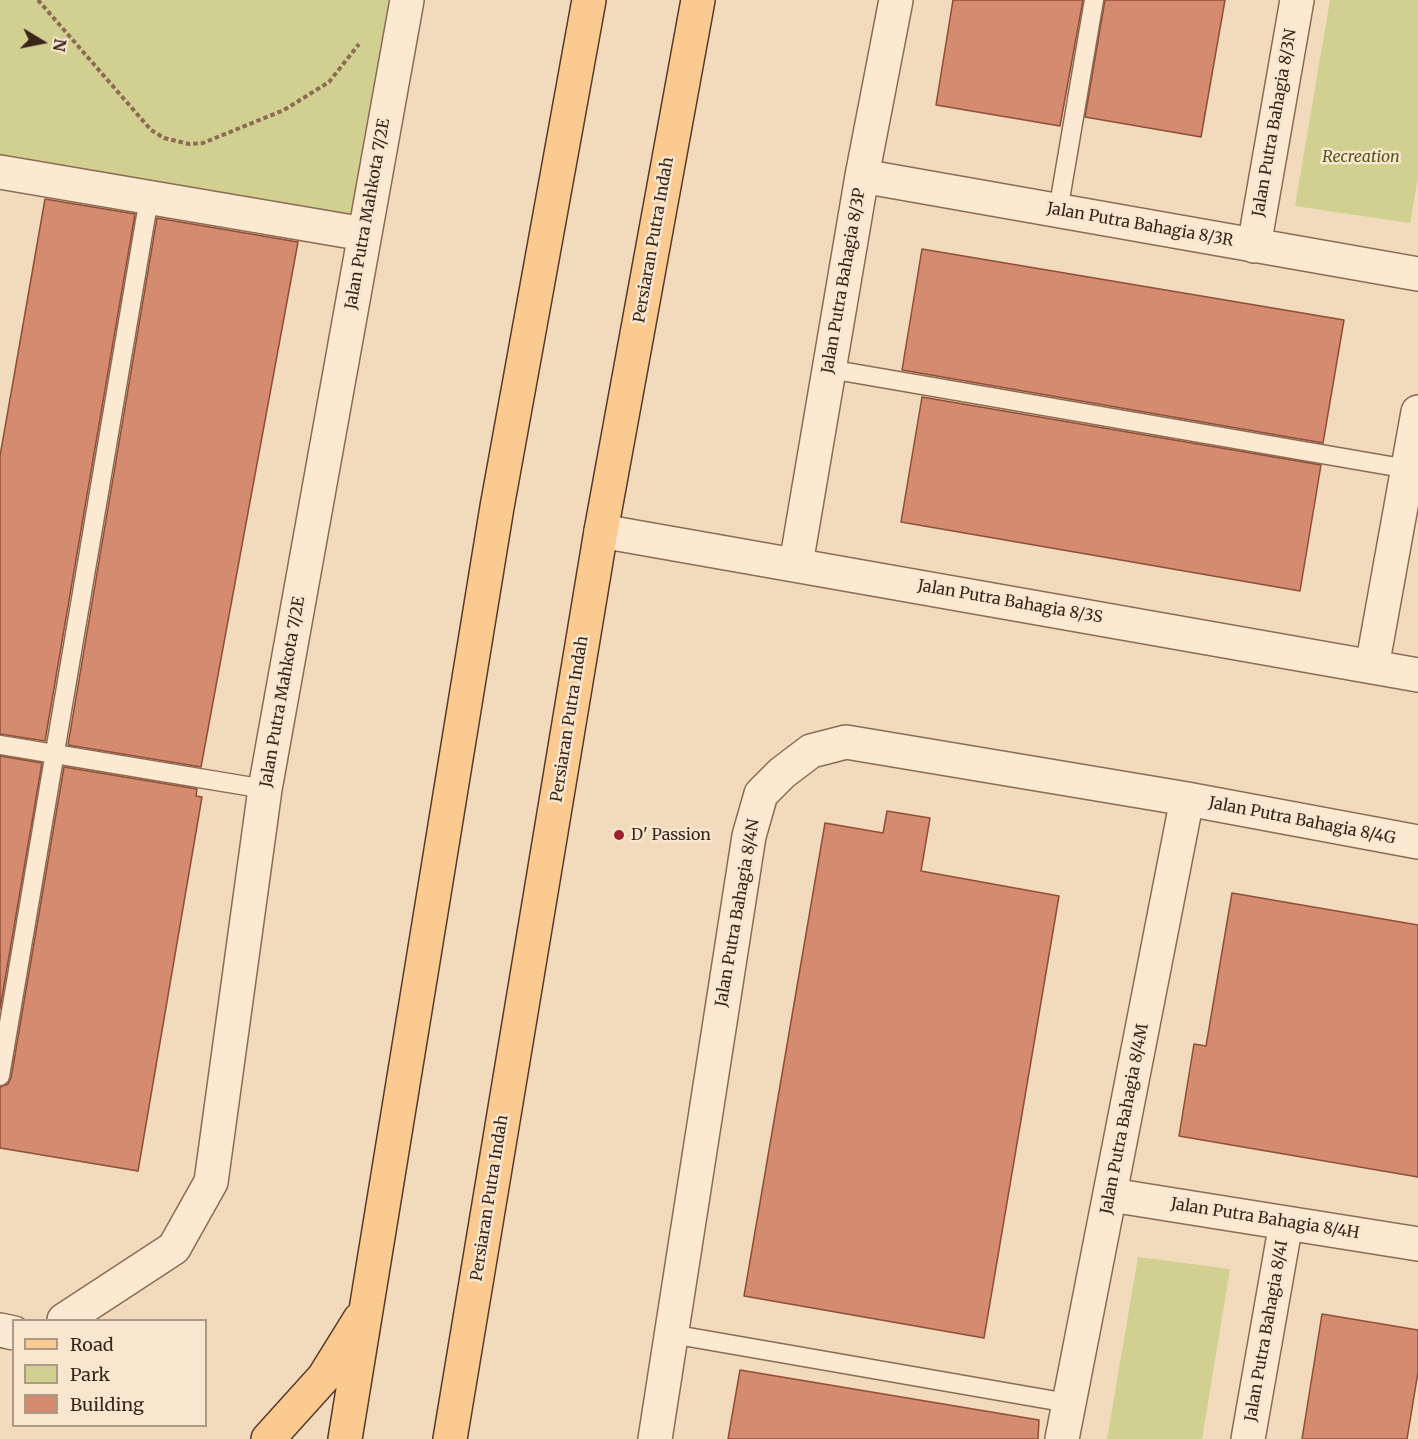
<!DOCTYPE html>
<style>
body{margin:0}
#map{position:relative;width:1418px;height:1439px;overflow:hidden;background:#f2dbbd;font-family:Merriweather,serif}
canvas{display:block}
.legend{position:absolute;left:12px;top:1319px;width:195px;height:108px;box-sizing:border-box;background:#f9e6ce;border:2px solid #ad9986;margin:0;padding:8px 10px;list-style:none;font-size:18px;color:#3a251b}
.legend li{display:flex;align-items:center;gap:12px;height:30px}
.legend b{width:30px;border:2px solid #ad9986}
.north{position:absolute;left:12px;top:12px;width:60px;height:60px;-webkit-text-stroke:4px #f9e6ce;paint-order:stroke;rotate:100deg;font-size:16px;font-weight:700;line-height:24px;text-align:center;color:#3a251b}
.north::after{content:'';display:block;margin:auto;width:21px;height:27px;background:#3a251b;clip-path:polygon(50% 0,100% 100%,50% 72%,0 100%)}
</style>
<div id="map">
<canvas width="1418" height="1439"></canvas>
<ul class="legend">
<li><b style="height:8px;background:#faca90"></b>Road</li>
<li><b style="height:16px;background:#d1d090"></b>Park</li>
<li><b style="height:16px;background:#d48b6f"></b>Building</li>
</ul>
<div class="north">N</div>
</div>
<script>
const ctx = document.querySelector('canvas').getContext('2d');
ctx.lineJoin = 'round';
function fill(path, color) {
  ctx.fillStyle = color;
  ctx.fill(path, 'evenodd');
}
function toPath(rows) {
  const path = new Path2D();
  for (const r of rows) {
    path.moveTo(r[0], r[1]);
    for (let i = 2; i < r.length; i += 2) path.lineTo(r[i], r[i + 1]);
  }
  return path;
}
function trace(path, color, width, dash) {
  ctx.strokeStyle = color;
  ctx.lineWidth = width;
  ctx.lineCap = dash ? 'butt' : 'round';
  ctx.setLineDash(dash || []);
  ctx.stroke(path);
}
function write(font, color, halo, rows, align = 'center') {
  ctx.font = font + ' Merriweather,serif';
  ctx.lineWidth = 5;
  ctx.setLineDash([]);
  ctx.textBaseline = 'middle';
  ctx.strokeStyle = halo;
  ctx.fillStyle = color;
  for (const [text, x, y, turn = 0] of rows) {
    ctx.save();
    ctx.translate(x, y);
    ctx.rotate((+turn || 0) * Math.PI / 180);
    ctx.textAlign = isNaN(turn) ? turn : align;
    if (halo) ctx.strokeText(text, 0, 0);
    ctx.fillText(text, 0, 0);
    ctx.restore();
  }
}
fill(toPath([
 [0,0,389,0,350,217,0,158],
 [1330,0,1418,0,1418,178,1410,223,1295,206],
 [1138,1257,1230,1269,1202,1439,1107,1439]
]), '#d1d090');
const building = toPath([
 [953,0,1083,0,1060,126,936,105,953,0],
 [1105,0,1225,0,1201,137,1085,117,1105,0],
 [45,199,135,214,45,741,0,734,0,456,45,199],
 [157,218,298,242,201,767,68,745,157,218],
 [922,249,1344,320,1323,443,902,370,922,249],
 [922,397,1321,465,1300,591,901,522,922,397],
 [0,756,42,763,0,1009,0,756],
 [64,767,197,789,196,796,202,797,138,1171,0,1148,0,1087,8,1084,11,1078,64,767],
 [887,811,930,818,921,871,1059,896,984,1338,744,1296,825,823,883,833,887,811],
 [1232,893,1418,925,1418,1177,1179,1136,1194,1044,1206,1046,1232,893],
 [1322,1314,1418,1330,1418,1372,1407,1439,1302,1439,1322,1314],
 [740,1370,1039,1420,1038,1439,728,1439,740,1370]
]);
fill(building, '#d48b6f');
trace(building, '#8e4e38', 1.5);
const service = toPath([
 [1058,211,1094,0],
 [829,369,1408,469],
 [0,745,265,789],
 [0,1076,149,198],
 [671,1334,1068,1403]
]);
const minor = toPath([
 [0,172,364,234],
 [862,176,1418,274],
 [1254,246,1297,0],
 [601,531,1418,675],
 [796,564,862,176,896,0],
 [1372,667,1418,412],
 [1111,1195,1418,1244],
 [64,1320,174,1248,211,1182,265,789,407,0],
 [0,1330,14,1333],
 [655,1439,749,836,761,794,782,773,811,751,846,742,1187,799,1418,842],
 [1062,1439,1187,799],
 [1248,1439,1286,1223]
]);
const primary = toPath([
 [268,1439,324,1377,360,1319],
 [345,1439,497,507,589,0],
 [450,1439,601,531,698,0]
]);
trace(service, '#8c6a54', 21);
trace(minor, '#8c6a54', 36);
trace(primary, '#593929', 36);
trace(toPath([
 [38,0,151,130,164,138,189,144,203,143,284,110,329,82,359,44]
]), '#8c6a54', 4, [4.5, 3]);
trace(service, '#fce9d1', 18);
trace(minor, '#fce9d1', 33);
trace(primary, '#faca90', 33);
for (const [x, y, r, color] of [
 [619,835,6,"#a11e31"]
]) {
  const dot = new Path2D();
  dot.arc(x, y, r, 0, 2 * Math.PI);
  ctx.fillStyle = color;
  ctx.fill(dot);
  trace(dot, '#f9e6ce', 2);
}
write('16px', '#3a251b', '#f9e6ce', [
 ["Jalan Putra Bahagia 8/3N",1275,123,-80],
 ["Jalan Putra Mahkota 7/2E",368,214,-80],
 ["Jalan Putra Bahagia 8/3R",1140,225,10],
 ["Persiaran Putra Indah",654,240,-80],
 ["Jalan Putra Bahagia 8/3P",844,281,-80],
 ["Jalan Putra Bahagia 8/3S",1010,602,10],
 ["Jalan Putra Mahkota 7/2E",283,692,-80],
 ["Persiaran Putra Indah",570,719,-81],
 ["Jalan Putra Bahagia 8/4G",1302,821,11],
 ["Jalan Putra Bahagia 8/4N",738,913,-80],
 ["Jalan Putra Bahagia 8/4M",1125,1119,-79],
 ["Persiaran Putra Indah",490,1198,-81],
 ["Jalan Putra Bahagia 8/4H",1265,1219,9],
 ["Jalan Putra Bahagia 8/4I",1267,1331,-80]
]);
write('italic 16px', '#52581f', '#f9e6ce', [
 ["Recreation",1361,157]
]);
write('16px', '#3a251b', '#f9e6ce', [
 ["D' Passion",631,835]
], 'left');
</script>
